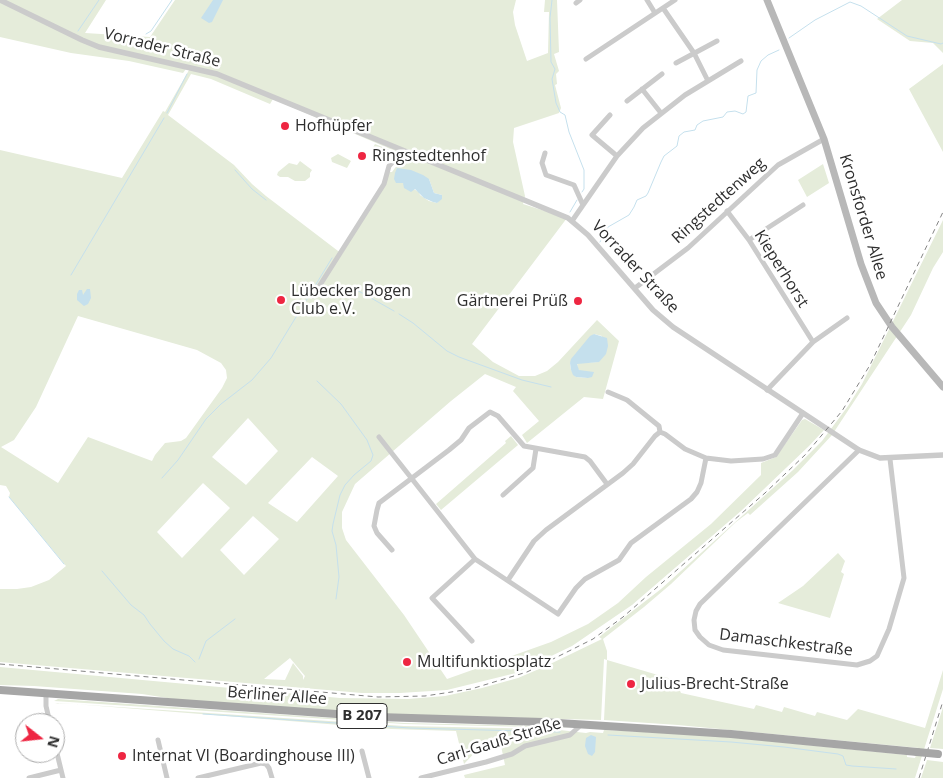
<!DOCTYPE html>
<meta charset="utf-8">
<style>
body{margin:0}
#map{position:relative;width:943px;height:778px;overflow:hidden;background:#fff;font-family:"Open Sans",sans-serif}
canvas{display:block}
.north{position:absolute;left:15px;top:713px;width:50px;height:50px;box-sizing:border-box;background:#fff;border:1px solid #ababab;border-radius:50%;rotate:106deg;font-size:14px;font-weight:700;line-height:20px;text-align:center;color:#2e2e2e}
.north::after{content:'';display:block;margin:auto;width:18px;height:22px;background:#ee2642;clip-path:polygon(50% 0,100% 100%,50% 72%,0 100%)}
</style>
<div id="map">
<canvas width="943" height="778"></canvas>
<div class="north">N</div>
</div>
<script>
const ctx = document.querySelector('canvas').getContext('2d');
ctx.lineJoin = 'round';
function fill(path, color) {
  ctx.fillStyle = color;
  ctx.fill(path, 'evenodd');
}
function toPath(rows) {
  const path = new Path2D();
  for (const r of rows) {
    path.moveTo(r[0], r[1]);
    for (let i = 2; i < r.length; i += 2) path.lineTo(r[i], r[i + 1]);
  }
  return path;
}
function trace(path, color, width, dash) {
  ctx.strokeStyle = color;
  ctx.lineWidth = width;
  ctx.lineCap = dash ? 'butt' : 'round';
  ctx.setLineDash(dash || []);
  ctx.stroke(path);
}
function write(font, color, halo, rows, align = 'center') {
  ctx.font = font + ' "Open Sans",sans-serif';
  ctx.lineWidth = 5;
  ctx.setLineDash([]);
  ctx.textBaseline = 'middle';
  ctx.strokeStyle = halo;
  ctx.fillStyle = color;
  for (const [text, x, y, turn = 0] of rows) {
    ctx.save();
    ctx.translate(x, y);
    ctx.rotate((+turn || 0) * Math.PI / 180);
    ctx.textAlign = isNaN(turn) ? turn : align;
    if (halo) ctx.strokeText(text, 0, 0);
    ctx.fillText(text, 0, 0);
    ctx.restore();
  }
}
fill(toPath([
 [0,0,106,0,85,33,150,37,175,0,516,0,513,12,515,25,527,61,548,53,549,12,544,12,545,0,557,0,559,52,554,54,559,71,556,74,557,84,555,85,561,108,559,113,514,128,513,142,525,196,523,204,567,218,472,344,493,362,519,376,535,376,547,371,558,362,597,320,619,341,603,399,584,397,527,443,522,435,539,421,513,391,516,387,485,374,451,401,355,484,342,512,342,528,346,540,404,615,447,679,551,642,588,624,618,603,646,577,711,524,761,475,761,463,776,457,802,420,805,419,824,430,809,446,741,511,632,605,572,646,516,673,447,690,400,693,362,693,0,662,0,589,17,589,31,587,49,580,66,566,9,497,10,493,6,486,0,485,0,150,122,178,163,111,165,112,189,70,186,69,183,73,129,61,71,53,0,37],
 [191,74,211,79,270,104,273,99,402,154,395,161,398,164,392,172,389,172,342,254,266,196,252,184,234,165,168,115],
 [429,179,434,193,442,195,437,203,429,201,420,195,419,192,401,182],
 [78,316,197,350,221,363,226,370,227,378,222,388,186,438,181,441,165,443,155,455,152,461,88,437,58,483,1,447,14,440,36,407],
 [594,334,602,336,599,362,578,363,577,365,578,369,588,378,576,377,571,370,570,363],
 [248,418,278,451,246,485,212,457],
 [312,457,338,476,297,522,268,503],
 [203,483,230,508,182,558,157,532],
 [253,516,279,539,244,575,220,550],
 [290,658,305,676,303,680,303,676,293,663,285,680,264,679],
 [902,0,943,0,943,53,933,43,910,41,877,19],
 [943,64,943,152,909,89],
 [375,144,397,153,391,161,383,162,375,156,372,149],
 [338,154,351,161,347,168,332,162,331,158],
 [300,161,312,170,310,173,310,177,305,181,295,181,288,177,280,177,277,175,278,172,289,163,297,165],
 [823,164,829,183,807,197,798,180],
 [943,220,943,252,933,268,911,315,832,435,798,472,750,515,748,513,736,522,671,584,644,607,603,639,607,651,607,660,675,680,681,693,754,709,756,705,782,712,784,707,815,716,817,712,847,720,858,709,925,728,943,670,943,689,915,778,465,778,464,775,505,765,500,741,482,745,464,764,456,731,391,729,61,703,55,704,58,703,404,726,551,729,586,733,590,732,603,733,604,730,707,735,907,755,907,757,915,758,919,748,678,725,604,720,607,660,604,659,601,720,378,714,180,700,142,694,34,686,0,685,0,667,340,698,408,699,445,696,482,688,518,678,546,666,602,639,599,637,661,589,793,470,822,441,848,406,862,384],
 [511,436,518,445,441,510,436,504,506,443,505,441],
 [838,553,845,561,841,572,844,574,830,618,778,603,803,586],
 [58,699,404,723,544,726,573,728,404,724,54,701],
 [943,707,943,749,930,748,938,723],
 [927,760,943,762,943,778,921,778]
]), '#e5ecda');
fill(toPath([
 [213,0,223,0,212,22,209,23,201,18],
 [397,168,411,170,423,175,429,179,434,193,442,195,442,199,437,203,433,202,424,198,415,189,411,192,404,188,403,183,396,183,394,179,395,173],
 [87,289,90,289,91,298,88,304,84,306,77,300,77,294,79,290,82,290,83,295],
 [594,334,607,338,608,346,606,354,599,362,577,364,579,370,594,372,592,377,588,378,576,377,573,375,571,370,570,363,571,359,590,336],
 [591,735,596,737,595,752,592,756,588,754,585,746,586,738]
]), '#c5e0ed');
trace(toPath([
 [552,0,550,18,551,62,555,69,552,79,556,103,560,112,565,115,569,132,584,170,584,189,582,192],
 [78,31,99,0],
 [146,34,151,31,172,0],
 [789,38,815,20,850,2,861,6,907,36,941,44,943,43],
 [167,113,187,74],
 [235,170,252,189,266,200],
 [570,212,577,200],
 [600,242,608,227,629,215,634,207,637,200,646,196,648,193,661,162,664,156,677,146,679,136,684,132,695,130,697,125,703,121,723,117,727,112,735,111,743,114,746,112,748,96,756,93,757,70,761,61,768,55,779,50],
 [71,275,164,118],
 [355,289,394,311],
 [399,314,413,323,447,351,459,357,522,380,551,387],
 [317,381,341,404,367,440,373,455,371,461,354,475,345,485,340,495,333,524,332,531,336,545,339,577,336,599],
 [162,478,178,460,206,419,221,404,252,380,271,358,332,258],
 [9,497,64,564],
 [102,571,131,605,144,615,150,624,164,641,173,649,189,656,195,662],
 [199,659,206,641,235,619],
 [203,714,410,728,560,732],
 [608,735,731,742,784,747,838,754,843,756,846,765,852,766,896,769]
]), '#c5e0ed', 1);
trace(toPath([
 [647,0,655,13],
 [576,3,580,0],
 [663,8,694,53,708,81],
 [586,59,675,0],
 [676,63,717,41],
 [642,89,661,113],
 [627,101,662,74],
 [610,115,592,135,617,156],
 [545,153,542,163,546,175,574,185,583,205],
 [727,211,749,240,813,342],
 [572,221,617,156,643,128,685,95,741,61],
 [749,240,803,205],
 [635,288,688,248,778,165,824,139],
 [313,296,384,184,389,166,403,151],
 [767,390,813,342,847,318],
 [608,392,627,400,659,426,660,432,665,434,685,449,706,458,731,461,763,459,775,455,803,413],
 [379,437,475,559,558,614,576,588,585,579,619,560,631,543,691,499,697,492,701,483,706,458],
 [859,450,700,604,696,611,694,620,695,630,700,637,709,645,723,650,857,665,870,661,877,656,889,629,904,578,890,459],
 [503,495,533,468,536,449],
 [392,550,377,533,374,526,377,510,379,503,449,450,461,440,469,428,490,412,498,416,524,446,585,457,590,461,607,484],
 [508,580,534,541,546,530,623,473,633,464,655,436,660,432],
 [472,641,432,598,475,559],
 [46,693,46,706,50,723],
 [158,740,167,778],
 [55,745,63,778],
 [362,751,369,778],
 [29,778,61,770],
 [198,778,261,763,266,764,269,768,272,778],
 [421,778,486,762,512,754,525,746,570,735,582,724]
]), '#cbcbcb', 5);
trace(toPath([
 [0,0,82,40,99,47,217,74,568,218,588,235,653,310,673,327,859,450,880,458,943,455]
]), '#cbcbcb', 5.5);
trace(toPath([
 [767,0,824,139,861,264,876,303,892,327,943,387]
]), '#b8b8b8', 7);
trace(toPath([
 [0,690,378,717,543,722,731,734,917,752]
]), '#a6a6a6', 8);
trace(toPath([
 [0,664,378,697,425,696,471,689,527,672,593,639,623,617,765,493,806,454,842,411,870,365,943,212],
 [919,778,943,701]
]), '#838383', 1, [5, 4]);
trace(toPath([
 [917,752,938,754]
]), '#a6a6a6', 8);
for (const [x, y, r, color] of [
 [285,126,5,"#ee2642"],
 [362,156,5,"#ee2642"],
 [281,300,5,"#ee2642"],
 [578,301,5,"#ee2642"],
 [407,662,5,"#ee2642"],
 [631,684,5,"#ee2642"],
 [122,756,5,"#ee2642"]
]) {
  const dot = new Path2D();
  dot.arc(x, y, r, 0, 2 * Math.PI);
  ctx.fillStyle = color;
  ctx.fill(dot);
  trace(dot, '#fff', 2);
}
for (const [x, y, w] of [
 [362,716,50]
]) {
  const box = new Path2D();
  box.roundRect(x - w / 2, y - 12.5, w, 25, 4);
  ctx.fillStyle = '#fff';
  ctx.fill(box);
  trace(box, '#2e2e2e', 1);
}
write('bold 15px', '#2e2e2e', null, [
 ["B 207",362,716]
]);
write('16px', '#2e2e2e', '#fff', [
 ["Vorrader Straße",162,48,14],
 ["Ringstedtenweg",719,201,-42],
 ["Kronsforder Allee",863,217,73],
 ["Vorrader Straße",635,267,47],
 ["Kieperhorst",781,269,58],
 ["Damaschkestraße",786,643,7],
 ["Berliner Allee",277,696,4],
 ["Carl-Gauß-Straße",499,742,-17]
]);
write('16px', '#2e2e2e', '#fff', [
 ["Hofhüpfer",295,126],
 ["Ringstedtenhof",372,156],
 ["Lübecker Bogen",291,291],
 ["Club e.V.",291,309],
 ["Gärtnerei Prüß",568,301,"right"],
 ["Multifunktiosplatz",417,662],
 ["Julius-Brecht-Straße",641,684],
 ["Internat VI (Boardinghouse III)",132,756]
], 'left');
</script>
